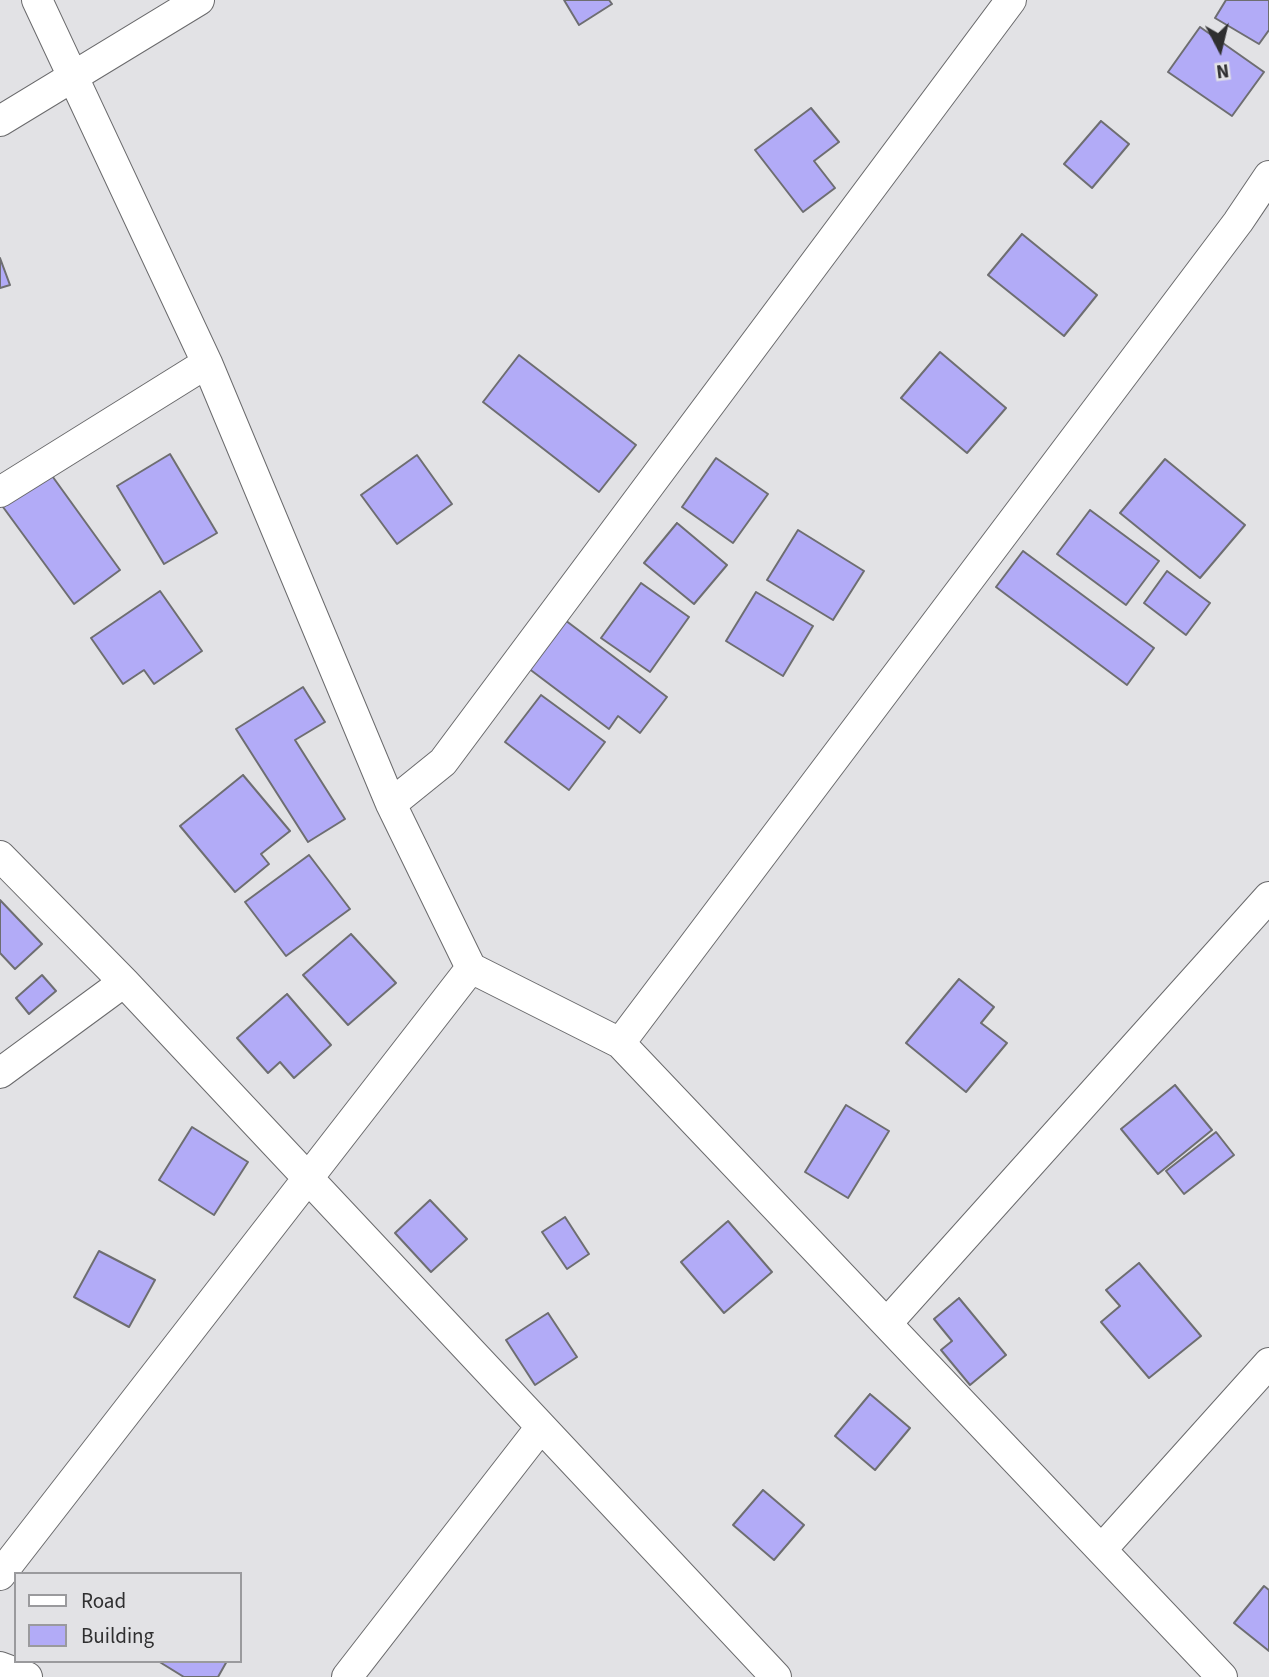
<!DOCTYPE html>
<style>
body{margin:0}
#map{position:relative;width:1269px;height:1677px;overflow:hidden;background:#e2e2e5;font-family:"Source Sans 3",sans-serif}
canvas{display:block}
.legend{position:absolute;left:14px;top:1572px;width:228px;height:91px;box-sizing:border-box;background:#e2e2e5;border:2px solid #9a9a9d;margin:0;padding:9px 12px;list-style:none;font-size:21px;color:#2f2f30}
.legend li{display:flex;align-items:center;gap:14px;height:35px}
.legend b{width:35px;border:2px solid #9a9a9d}
.north{position:absolute;left:1185px;top:14px;width:70px;height:70px;-webkit-text-stroke:5px #e2e2e5;paint-order:stroke;rotate:173deg;font-size:19px;font-weight:700;line-height:28px;text-align:center;color:#2f2f30}
.north::after{content:'';display:block;margin:auto;width:24px;height:32px;background:#2f2f30;clip-path:polygon(50% 0,100% 100%,50% 72%,0 100%)}
</style>
<div id="map">
<canvas width="1269" height="1677"></canvas>
<ul class="legend">
<li><b style="height:9px;background:#fff"></b>Road</li>
<li><b style="height:19px;background:#b2abf7"></b>Building</li>
</ul>
<div class="north">N</div>
</div>
<script>
const ctx = document.querySelector('canvas').getContext('2d');
ctx.lineJoin = 'round';
function fill(path, color) {
  ctx.fillStyle = color;
  ctx.fill(path, 'evenodd');
}
function toPath(rows) {
  const path = new Path2D();
  for (const r of rows) {
    path.moveTo(r[0], r[1]);
    for (let i = 2; i < r.length; i += 2) path.lineTo(r[i], r[i + 1]);
  }
  return path;
}
function trace(path, color, width, dash) {
  ctx.strokeStyle = color;
  ctx.lineWidth = width;
  ctx.lineCap = dash ? 'butt' : 'round';
  ctx.setLineDash(dash || []);
  ctx.stroke(path);
}
const building = toPath([
 [564,0,609,0,612,4,579,25,564,0],
 [1226,0,1269,0,1269,30,1259,44,1215,18,1226,0],
 [1200,27,1264,72,1232,116,1168,72,1200,27],
 [811,108,839,142,814,161,835,188,803,212,755,150,811,108],
 [1101,121,1129,144,1092,188,1064,164,1101,121],
 [1022,234,1097,295,1064,336,988,275,1022,234],
 [0,258,10,285,0,288,0,258],
 [940,352,1006,408,967,453,901,398,940,352],
 [519,355,636,445,599,492,483,402,519,355],
 [170,454,217,533,164,564,117,486,170,454],
 [417,455,452,504,397,544,361,495,417,455],
 [716,458,768,494,733,543,682,507,716,458],
 [1165,459,1245,525,1200,578,1120,513,1165,459],
 [50,473,120,570,74,604,3,507,50,473],
 [1090,510,1159,561,1126,605,1057,554,1090,510],
 [677,523,727,565,694,604,644,563,677,523],
 [798,530,864,571,833,620,767,580,798,530],
 [1023,551,1154,648,1127,685,996,587,1023,551],
 [1167,571,1210,603,1186,635,1144,603,1167,571],
 [641,583,689,617,650,672,601,638,641,583],
 [160,591,202,651,154,684,144,670,123,684,91,638,160,591],
 [756,592,813,626,783,676,726,641,756,592],
 [565,620,667,697,640,733,618,716,609,729,528,668,565,620],
 [303,687,325,722,295,740,345,819,308,842,236,729,303,687],
 [541,695,605,742,569,790,505,742,541,695],
 [243,775,290,831,261,854,269,864,235,892,180,826,243,775],
 [309,855,350,909,286,956,245,902,309,855],
 [0,900,42,944,15,969,0,953,0,900],
 [351,934,396,983,348,1025,303,975,351,934],
 [42,975,56,991,29,1014,16,998,42,975],
 [959,979,994,1007,981,1023,1007,1043,966,1092,906,1043,959,979],
 [287,994,331,1045,294,1078,280,1062,268,1073,237,1038,287,994],
 [1175,1085,1212,1130,1158,1174,1121,1129,1175,1085],
 [846,1105,889,1131,848,1198,805,1172,846,1105],
 [192,1127,248,1162,214,1215,159,1180,192,1127],
 [1216,1132,1234,1155,1184,1194,1166,1171,1216,1132],
 [430,1200,467,1239,431,1272,395,1233,430,1200],
 [565,1217,589,1254,567,1269,542,1232,565,1217],
 [728,1221,772,1272,724,1313,681,1262,728,1221],
 [99,1251,155,1280,129,1327,74,1297,99,1251],
 [1139,1263,1201,1336,1149,1378,1101,1322,1120,1306,1106,1290,1139,1263],
 [959,1298,1006,1355,970,1385,941,1350,952,1341,934,1319,959,1298],
 [548,1313,577,1357,535,1385,506,1340,548,1313],
 [870,1394,910,1428,875,1470,835,1436,870,1394],
 [763,1490,804,1525,774,1560,733,1525,763,1490],
 [1264,1586,1269,1590,1269,1651,1234,1623,1264,1586],
 [158,1661,227,1661,218,1677,184,1677,158,1661]
]);
fill(building, '#b2abf7');
trace(building, '#6e6e71', 2);
const minor = toPath([
 [37,0,207,363,391,804,471,968,620,1043,1222,1677],
 [0,121,199,0],
 [0,492,207,363],
 [391,804,443,762,1011,0],
 [0,856,124,982,776,1677],
 [620,1043,1238,222,1269,176],
 [0,1073,124,982],
 [888,1322,1269,897],
 [1102,1549,1269,1363],
 [0,1575,471,968],
 [0,1667,27,1677],
 [347,1677,541,1427]
]);
trace(minor, '#6a6a6c', 32);
trace(minor, '#fff', 30);
</script>
